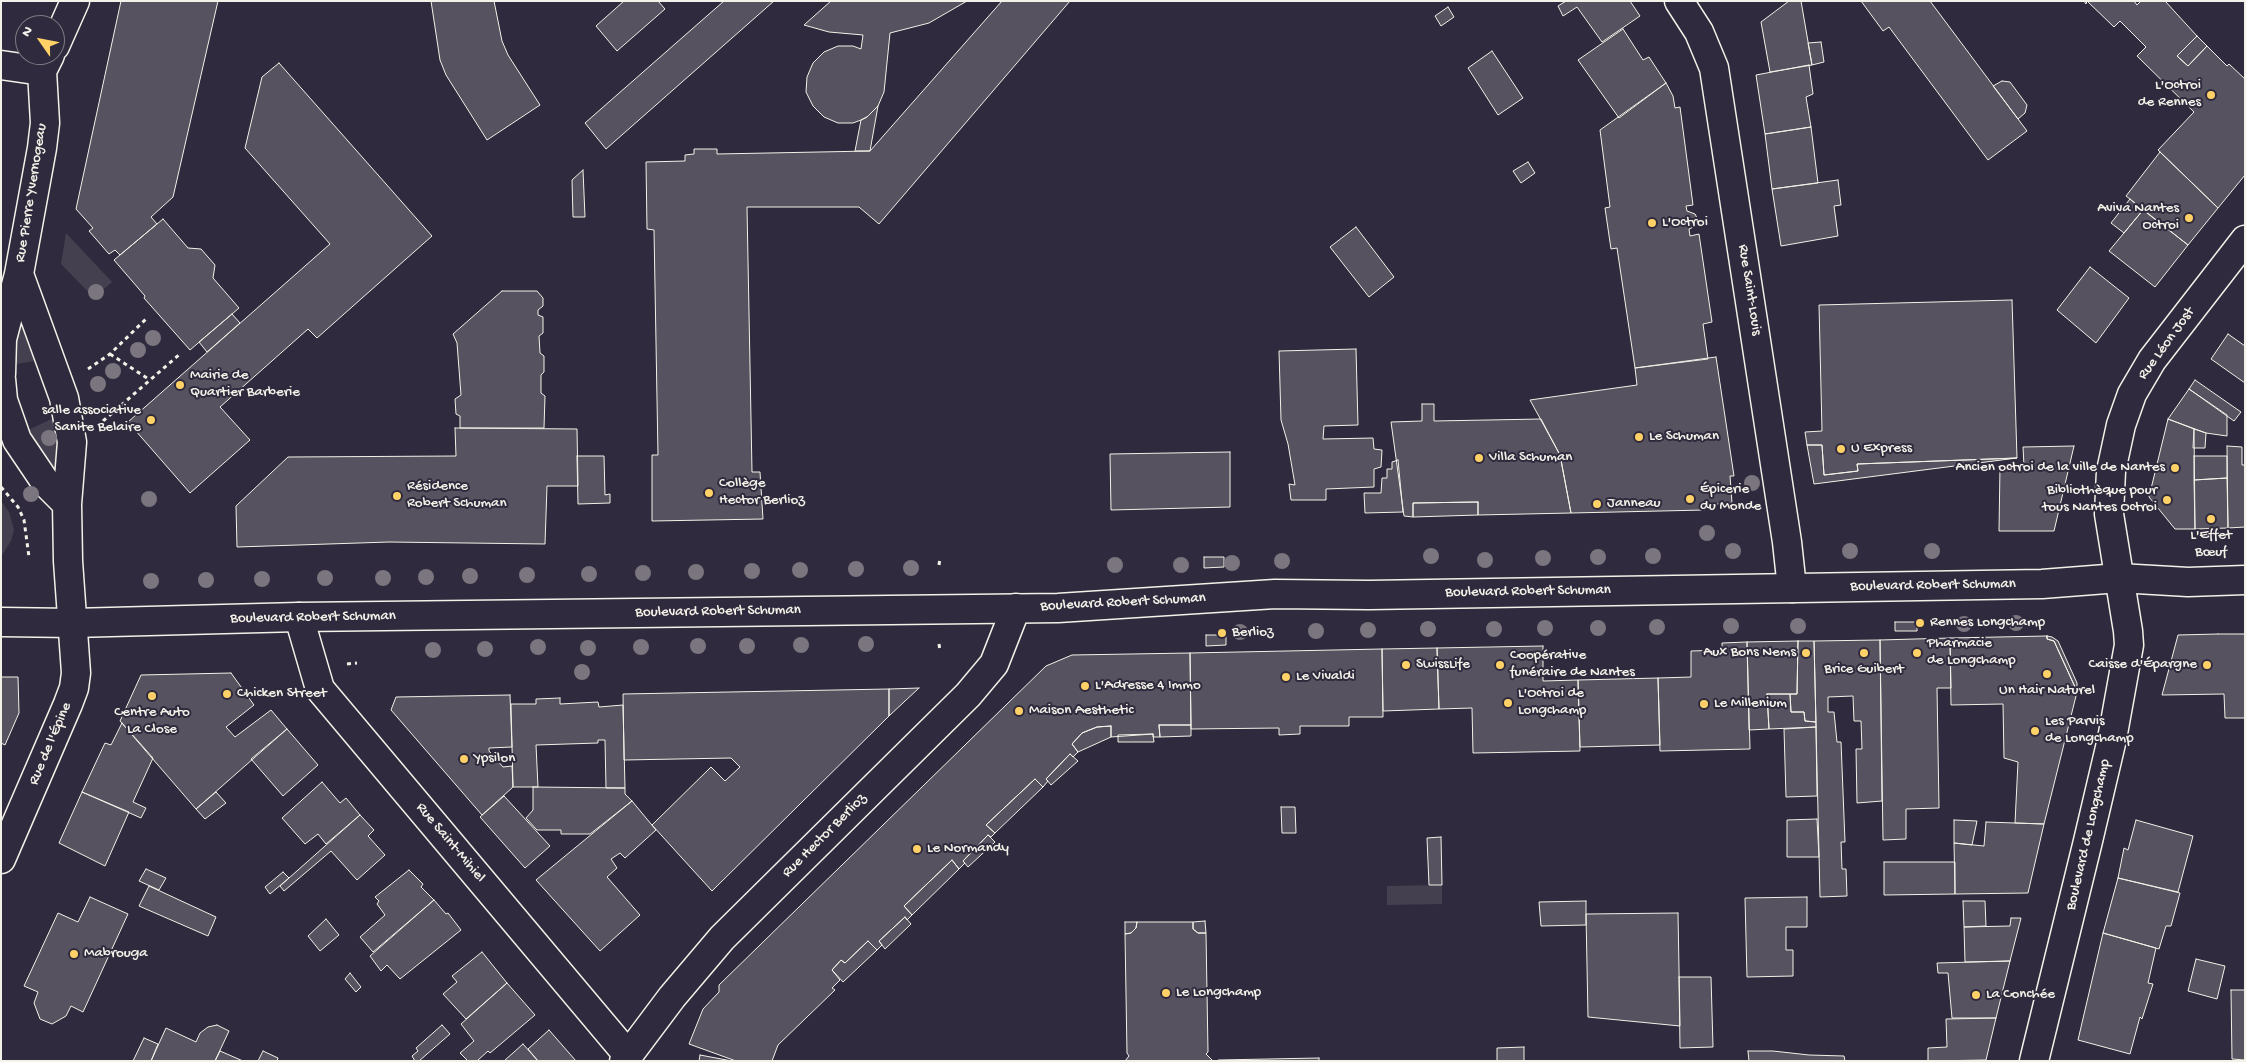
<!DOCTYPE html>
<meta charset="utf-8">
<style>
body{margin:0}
#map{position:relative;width:2246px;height:1062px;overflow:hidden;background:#2f2a3d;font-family:"Gochi Hand",sans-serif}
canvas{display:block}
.frame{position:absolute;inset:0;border:2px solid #f4f1e8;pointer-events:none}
.north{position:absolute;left:15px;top:15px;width:50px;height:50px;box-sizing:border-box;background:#2f2a3d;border:1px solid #7e7a81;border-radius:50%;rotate:303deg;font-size:14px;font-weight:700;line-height:20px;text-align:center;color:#f4f1e8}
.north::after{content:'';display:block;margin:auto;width:18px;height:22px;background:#ffd166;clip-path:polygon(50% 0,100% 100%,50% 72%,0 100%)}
</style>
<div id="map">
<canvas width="2246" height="1062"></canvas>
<div class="frame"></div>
<div class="north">N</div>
</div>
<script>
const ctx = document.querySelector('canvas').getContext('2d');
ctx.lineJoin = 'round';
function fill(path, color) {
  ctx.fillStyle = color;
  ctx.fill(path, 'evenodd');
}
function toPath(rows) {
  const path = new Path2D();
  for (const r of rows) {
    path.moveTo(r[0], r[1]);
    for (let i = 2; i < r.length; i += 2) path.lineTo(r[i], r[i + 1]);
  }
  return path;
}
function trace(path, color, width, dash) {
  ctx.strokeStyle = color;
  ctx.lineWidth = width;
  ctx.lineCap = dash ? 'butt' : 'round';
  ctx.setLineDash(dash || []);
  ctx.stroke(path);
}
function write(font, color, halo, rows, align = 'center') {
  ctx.font = font + ' "Gochi Hand",sans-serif';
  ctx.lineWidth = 4;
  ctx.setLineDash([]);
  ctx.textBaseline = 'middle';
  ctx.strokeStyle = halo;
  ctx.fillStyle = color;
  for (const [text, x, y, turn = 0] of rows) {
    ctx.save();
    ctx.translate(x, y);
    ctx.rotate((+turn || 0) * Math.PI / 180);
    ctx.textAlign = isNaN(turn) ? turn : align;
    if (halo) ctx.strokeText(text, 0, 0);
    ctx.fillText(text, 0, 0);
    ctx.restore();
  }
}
fill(toPath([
 [66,233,112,282,94,298,61,264],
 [17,318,40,360,11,365],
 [60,415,56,475,26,431],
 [1,501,9,512,14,530,11,541,1,557],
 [1442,885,1442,904,1387,905,1387,886]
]), '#454050');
const building = toPath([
 [121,1,218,1,173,197,151,217,157,224,120,255,115,250,109,254,89,231,93,228,76,209,121,1],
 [431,1,494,1,502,41,508,55,540,105,487,140,446,75,440,60,431,1],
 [624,1,658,1,665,9,617,51,596,26,624,1],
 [724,1,774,1,606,149,585,123,724,1],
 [831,1,967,1,929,23,890,33,884,92,878,106,867,117,861,120,853,123,838,123,824,117,813,106,806,92,807,77,813,63,824,52,838,46,853,46,861,49,863,35,829,32,804,25,831,1],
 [1002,1,1070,1,879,224,859,207,747,207,752,472,760,472,763,519,652,521,652,455,658,455,654,230,647,229,646,162,685,161,685,155,694,154,694,149,717,149,717,154,870,151,1002,1],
 [1566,1,1630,1,1640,16,1602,42,1577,7,1563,16,1558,6,1566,1],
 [1789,1,1801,1,1812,65,1770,72,1761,22,1789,1],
 [1861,1,1930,1,2027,131,1988,160,1889,27,1883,31,1861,1],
 [2084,1,2134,1,2137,5,2141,1,2165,1,2197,36,2177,56,2188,66,2207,46,2227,66,2229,64,2245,79,2245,175,2218,208,2158,150,2194,112,2137,56,2146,47,2120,21,2114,27,2087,1,2086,4,2084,1],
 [1448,7,1454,17,1441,26,1435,16,1448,7],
 [1623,29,1643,60,1649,57,1666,83,1619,118,1578,60,1623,29],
 [2197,36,2207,46,2188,66,2177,56,2197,36],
 [1821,42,1824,62,1812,65,1808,43,1821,42],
 [1492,51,1523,98,1498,115,1468,68,1492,51],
 [279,63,432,236,317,338,308,329,220,407,250,440,190,493,128,422,330,244,245,148,262,77,279,63],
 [1809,65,1813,94,1806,97,1811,127,1765,134,1756,75,1809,65],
 [2002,81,2010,82,2027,105,2025,113,2018,119,1993,86,2002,81],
 [1666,83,1673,96,1675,108,1680,107,1693,205,1686,206,1687,211,1695,214,1698,220,1696,226,1689,229,1690,236,1699,234,1712,322,1703,324,1708,359,1635,368,1617,248,1611,249,1605,208,1610,207,1600,130,1666,83],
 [878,106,870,151,855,151,861,120,867,117,878,106],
 [1811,127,1818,183,1772,189,1765,134,1811,127],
 [2160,152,2218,208,2188,245,2126,196,2160,152],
 [1528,162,1535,173,1521,183,1513,171,1528,162],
 [583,170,585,217,573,217,572,180,583,170],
 [1838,180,1841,205,1834,206,1838,236,1781,246,1772,189,1838,180],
 [2130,199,2143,210,2124,233,2111,223,2130,199],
 [2143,210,2188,245,2155,287,2109,251,2143,210],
 [163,219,188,248,201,249,215,265,213,278,239,308,190,350,144,298,145,296,114,260,163,219],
 [1356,227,1394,277,1369,297,1330,247,1356,227],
 [2090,267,2129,298,2096,343,2057,310,2090,267],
 [502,291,537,291,543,298,543,306,538,310,538,315,543,317,543,333,539,336,540,353,544,356,544,372,541,375,541,393,545,396,544,428,460,428,460,416,456,414,455,399,461,395,457,343,453,334,502,291],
 [2012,300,2017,458,1857,464,1858,471,1824,475,1822,445,1807,445,1805,432,1822,431,1819,305,2012,300],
 [232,314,240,323,207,352,199,342,232,314],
 [2228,334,2245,346,2245,383,2211,359,2228,334],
 [1356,349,1358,425,1324,426,1323,439,1373,438,1374,449,1382,450,1381,467,1374,469,1374,487,1326,489,1326,500,1291,500,1289,484,1295,485,1288,444,1281,420,1279,351,1356,349],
 [1716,357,1734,476,1730,476,1732,503,1704,505,1705,510,1571,513,1560,455,1530,400,1637,385,1635,368,1716,357],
 [2195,380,2241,412,2234,421,2189,389,2195,380],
 [2189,389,2227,415,2227,436,2206,433,2168,419,2189,389],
 [1422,404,1434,404,1434,421,1541,419,1560,455,1571,513,1478,515,1478,502,1413,503,1413,517,1404,516,1391,422,1422,421,1422,404],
 [2168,419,2194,429,2195,529,2175,529,2149,497,2168,419],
 [455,428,577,429,578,486,547,486,545,544,389,542,237,547,236,506,288,457,456,456,455,428],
 [2194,429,2206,433,2205,448,2193,448,2194,429],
 [1807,445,1822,445,1824,475,1858,471,1857,464,2017,458,1814,484,1807,445],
 [2074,446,2054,531,1999,531,2000,466,2024,466,2023,447,2074,446],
 [2227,446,2242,447,2242,465,2245,465,2245,527,2228,528,2227,446],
 [1230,452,1230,507,1111,510,1110,454,1230,452],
 [577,456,604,456,605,495,610,494,610,503,578,504,577,456],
 [2194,456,2227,456,2227,478,2194,480,2194,456],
 [1398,460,1403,512,1365,513,1364,493,1381,493,1382,478,1387,478,1387,469,1392,469,1392,462,1398,460],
 [2227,478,2228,528,2195,529,2194,480,2227,478],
 [1478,502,1478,515,1413,517,1413,503,1478,502],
 [1204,557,1224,557,1224,567,1204,568,1204,557],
 [1895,622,1917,622,1917,631,1895,631,1895,622],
 [2218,634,2245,634,2245,718,2225,718,2224,694,2162,695,2178,635,2218,634],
 [1206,635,1226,635,1226,645,1206,646,1206,635],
 [2047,636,2052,637,2058,641,2077,683,2077,692,2074,691,2075,687,2054,641,2047,639,2047,636],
 [2047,636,2047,639,2054,641,2075,687,2074,691,2077,692,2044,824,2015,823,2018,762,2004,758,2003,704,1951,705,1950,638,2047,636],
 [1950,638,1951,688,1937,688,1939,808,1906,809,1906,839,1883,840,1880,640,1950,638],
 [1880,640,1882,801,1857,803,1856,749,1862,749,1861,721,1854,721,1853,696,1828,697,1828,712,1834,712,1837,742,1841,742,1845,842,1841,842,1842,869,1846,869,1847,896,1820,897,1814,641,1880,640],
 [1798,641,1814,641,1816,722,1805,721,1804,712,1791,712,1790,694,1797,694,1798,641],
 [1798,641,1797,694,1767,694,1769,729,1749,730,1747,642,1798,641],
 [1747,642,1750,749,1660,751,1658,678,1691,677,1691,651,1722,650,1722,643,1747,642],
 [1543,646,1543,681,1578,680,1580,751,1473,753,1472,708,1439,709,1437,648,1543,646],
 [1437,648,1439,709,1383,711,1382,649,1437,648],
 [1382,649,1383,717,1349,717,1349,726,1300,726,1300,734,1279,735,1279,728,1191,729,1190,653,1382,649],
 [1190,653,1191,725,1159,725,1160,737,1153,737,1153,734,1111,737,1111,726,1097,727,1082,733,1072,744,1078,752,1073,757,1070,754,1046,779,1048,781,1043,787,1035,779,986,825,995,833,991,837,988,835,963,861,965,863,959,869,952,860,904,906,912,915,907,920,905,917,879,941,882,945,877,950,868,941,845,963,841,960,832,970,840,980,832,988,835,990,778,1045,772,1061,736,1061,689,1044,703,1009,719,992,719,985,1046,666,1072,655,1190,653],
 [231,673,254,705,226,727,235,737,271,710,287,729,196,809,120,721,141,675,231,673],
 [1,677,18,677,19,713,5,745,1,743,1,677],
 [1658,678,1660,745,1580,747,1578,680,1658,678],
 [919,688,889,716,889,689,919,688],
 [889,689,889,716,712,891,652,825,711,767,725,781,740,767,731,758,624,760,623,694,889,689],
 [1767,694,1790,694,1791,712,1804,712,1805,721,1816,722,1816,727,1769,729,1767,694],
 [510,695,512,747,489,748,489,751,503,767,512,766,513,787,482,815,391,710,396,697,510,695],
 [560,698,560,704,598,702,599,707,623,705,625,788,606,788,605,740,598,740,598,743,536,745,538,787,513,787,511,704,536,704,536,699,560,698],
 [122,723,153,758,133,802,146,808,141,818,82,792,105,743,111,745,122,723],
 [1159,725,1191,725,1191,736,1160,737,1159,725],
 [1111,726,1111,737,1078,752,1072,744,1082,733,1097,727,1111,726],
 [1816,727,1817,796,1786,797,1784,729,1816,727],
 [287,729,318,765,283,796,251,759,287,729],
 [1153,734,1154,742,1118,742,1118,735,1153,734],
 [1070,754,1078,761,1051,785,1046,779,1070,754],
 [1035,779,1043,787,995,833,986,825,1035,779],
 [322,782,340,803,346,798,360,815,326,844,318,834,305,844,282,818,322,782],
 [533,787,625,788,625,794,632,801,590,834,561,834,561,830,537,830,526,818,533,810,533,787],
 [82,792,129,812,105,866,59,843,82,792],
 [216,792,226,803,205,819,196,809,216,792],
 [504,796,550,846,525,868,480,817,504,796],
 [632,801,656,830,625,858,620,853,611,859,617,868,607,877,640,915,600,951,536,880,632,801],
 [1281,807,1295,807,1296,833,1282,833,1281,807],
 [360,815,374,830,368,836,385,855,357,880,331,851,284,891,280,886,360,815],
 [1817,819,1819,857,1787,857,1787,820,1817,819],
 [1954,820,1977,821,1972,845,1954,843,1954,820],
 [2136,820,2193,836,2178,892,2118,878,2124,848,2128,850,2136,820],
 [1986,822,2044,824,2028,893,1955,894,1954,843,1984,846,1986,822],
 [988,835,995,842,968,867,963,861,988,835],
 [1441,837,1442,885,1429,885,1427,838,1441,837],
 [952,860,959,869,912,915,904,906,952,860],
 [1884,862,1955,862,1955,894,1884,895,1884,862],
 [146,869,166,878,159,890,139,881,146,869],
 [409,870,423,884,421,887,434,900,373,952,360,937,385,915,377,904,379,901,375,897,409,870],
 [283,872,289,878,270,894,265,887,283,872],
 [2118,878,2180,893,2171,926,2166,926,2159,949,2103,933,2118,878],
 [149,886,216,917,208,936,139,906,149,886],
 [90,897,128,914,83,1012,71,1006,66,1016,52,1024,40,1019,34,1003,38,992,24,986,58,913,78,922,90,897],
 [1807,897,1807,927,1786,927,1786,950,1793,950,1793,976,1747,977,1745,898,1807,897],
 [434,900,446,914,448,913,461,930,400,979,387,965,381,971,370,956,434,900],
 [1586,901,1586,925,1541,926,1539,902,1586,901],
 [1963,901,1985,901,1986,926,1964,927,1963,901],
 [1678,913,1680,1026,1588,1017,1586,914,1678,913],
 [905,917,911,924,885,949,879,941,905,917],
 [2011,918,2021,918,2010,961,1965,962,1964,927,2010,926,2011,918],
 [326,919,339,935,320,951,308,936,326,919],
 [1205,921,1206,933,1198,933,1193,929,1193,922,1205,921],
 [1125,922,1137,922,1136,928,1131,933,1125,934,1125,922],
 [1137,922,1193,922,1193,929,1198,933,1206,933,1208,1052,1206,1054,1213,1061,1125,1061,1129,1056,1127,1053,1125,934,1131,933,1136,928,1137,922],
 [2103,933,2156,948,2148,983,2153,984,2142,1019,2140,1017,2130,1054,2078,1040,2103,933],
 [868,941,877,950,843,982,832,970,841,960,845,963,868,941],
 [482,952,507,983,466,1019,443,994,457,982,452,976,482,952],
 [2196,959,2225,966,2217,999,2188,991,2196,959],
 [2010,961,1996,1018,1952,1018,1948,973,1938,973,1937,963,2010,961],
 [350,973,361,987,356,992,345,979,350,973],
 [1679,977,1711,977,1713,1047,1680,1048,1679,977],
 [507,983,535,1015,490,1053,488,1051,477,1061,468,1061,460,1053,474,1041,461,1024,507,983],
 [2231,990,2245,990,2245,1060,2232,1059,2231,990],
 [1996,1018,1986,1060,1928,1061,1928,1048,1947,1047,1946,1019,1996,1018],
 [217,1025,229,1031,215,1061,151,1061,166,1028,196,1042,200,1033,208,1027,217,1025],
 [442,1025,450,1034,419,1061,415,1061,412,1056,418,1051,416,1048,442,1025],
 [549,1030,576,1061,538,1061,528,1049,549,1030],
 [144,1038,158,1044,151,1061,133,1061,144,1038],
 [523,1044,538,1061,504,1061,523,1044],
 [1524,1047,1524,1061,1497,1061,1497,1048,1524,1047],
 [220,1051,243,1061,215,1061,220,1051],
 [263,1051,278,1058,277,1061,258,1061,263,1051],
 [1748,1051,1773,1051,1809,1055,1844,1056,1845,1061,1749,1061,1748,1051],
 [700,1055,732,1061,699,1061,700,1055],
 [1319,1058,1319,1061,1217,1061,1218,1060,1319,1058]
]);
fill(building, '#56525f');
trace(building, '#f4f1e8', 1);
const minor = toPath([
 [1679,1,1699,32,1714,68,1787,542,1792,588],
 [55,46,75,1],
 [1,65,42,71],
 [1,374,2,339,19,274,42,148,45,123,42,71,50,55],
 [1,379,3,400,17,440,46,483,67,504],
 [299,617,320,689,628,1055],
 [1,859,68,704,74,688,76,673,68,561,67,504,72,442,64,398,19,274],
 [624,1061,672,997,722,938,968,695,994,664,1016,608],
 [2034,1061,2088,841,2112,739,2129,645,2128,631,2109,514,2111,471,2121,425,2132,394,2152,360,2245,240]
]);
const primary = toPath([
 [1,622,73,623,299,617,1058,608,1275,594,1369,595,2042,584,2119,578,2188,582,2245,580]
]);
trace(minor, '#f4f1e8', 31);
trace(primary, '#f4f1e8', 31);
trace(toPath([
 [110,354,150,380],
 [88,369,110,354,147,318],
 [103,421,180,354],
 [1,487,18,507,24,520,29,557],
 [939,565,940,558],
 [939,644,940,651],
 [347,664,357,663]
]), '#f4f1e8', 3, [4, 4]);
trace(minor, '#2f2a3d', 28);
trace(primary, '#2f2a3d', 28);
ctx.fillStyle = '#7a757e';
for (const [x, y] of [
 [96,292],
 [153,338],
 [138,350],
 [113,371],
 [98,384],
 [49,438],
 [1752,483],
 [31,494],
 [149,499],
 [1707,533],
 [1733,551],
 [1850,551],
 [1932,551],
 [1431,556],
 [1653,556],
 [1598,557],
 [1543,558],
 [1485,560],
 [1282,561],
 [1232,563],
 [1115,565],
 [1181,565],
 [911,568],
 [856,569],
 [800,570],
 [752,571],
 [696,572],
 [643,573],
 [589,574],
 [527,575],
 [470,576],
 [426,577],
 [325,578],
 [383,578],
 [262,579],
 [206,580],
 [151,581],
 [2016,623],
 [1964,624],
 [1731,626],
 [1798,626],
 [1657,627],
 [1545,628],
 [1598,628],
 [1428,629],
 [1494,629],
 [1368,630],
 [1316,631],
 [1240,632],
 [866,644],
 [801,645],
 [698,646],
 [747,646],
 [538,647],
 [641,647],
 [588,648],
 [485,649],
 [433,650],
 [582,672]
]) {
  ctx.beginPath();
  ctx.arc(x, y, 8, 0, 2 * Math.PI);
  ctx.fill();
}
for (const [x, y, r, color] of [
 [2211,95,5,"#ffd166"],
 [2189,218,5,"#ffd166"],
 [1652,223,5,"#ffd166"],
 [180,385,5,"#ffd166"],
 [151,420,5,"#ffd166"],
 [1639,437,5,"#ffd166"],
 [1841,449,5,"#ffd166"],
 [1479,458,5,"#ffd166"],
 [2175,468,5,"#ffd166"],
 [709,493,5,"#ffd166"],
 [397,496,5,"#ffd166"],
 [1690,499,5,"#ffd166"],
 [2167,500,5,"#ffd166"],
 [1597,504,5,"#ffd166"],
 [2211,519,5,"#ffd166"],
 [1920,623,5,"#ffd166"],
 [1222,633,5,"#ffd166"],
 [1806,653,5,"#ffd166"],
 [1864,653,5,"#ffd166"],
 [1917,653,5,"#ffd166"],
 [1406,665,5,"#ffd166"],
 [1500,665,5,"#ffd166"],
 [2207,665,5,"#ffd166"],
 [2047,674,5,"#ffd166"],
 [1286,677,5,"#ffd166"],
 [1085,686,5,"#ffd166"],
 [227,694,5,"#ffd166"],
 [152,696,5,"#ffd166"],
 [1508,703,5,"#ffd166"],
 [1704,704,5,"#ffd166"],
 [1019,711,5,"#ffd166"],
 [2035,731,5,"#ffd166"],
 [464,759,5,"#ffd166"],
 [917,849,5,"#ffd166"],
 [74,954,5,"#ffd166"],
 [1166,993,5,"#ffd166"],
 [1976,995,5,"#ffd166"]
]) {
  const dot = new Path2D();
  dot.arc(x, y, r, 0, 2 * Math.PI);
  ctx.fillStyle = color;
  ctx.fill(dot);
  trace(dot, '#2f2a3d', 2);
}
write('15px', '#f4f1e8', '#2f2a3d', [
 ["L'Octroi",2201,86,"right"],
 ["de Rennes",2201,103,"right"],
 ["Aviva Nantes",2179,209,"right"],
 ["Octroi",2179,226,"right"],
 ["L'Octroi",1662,223],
 ["Mairie de",190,376],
 ["Quartier Barberie",190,393],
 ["salle associative",141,411,"right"],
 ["Sanite Belaire",141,428,"right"],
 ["Le Schuman",1649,437],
 ["U Express",1851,449],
 ["Villa Schuman",1489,458],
 ["Ancien octroi de la ville de Nantes",2165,468,"right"],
 ["Collège",719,484],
 ["Hector Berlioz",719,501],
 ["Résidence",407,487],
 ["Robert Schuman",407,504],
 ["Épicerie",1700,490],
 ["du Monde",1700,507],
 ["Bibliothèque pour",2157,491,"right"],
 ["tous Nantes Octroi",2157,508,"right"],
 ["Janneau",1607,504],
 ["L'Effet",2211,536,"center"],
 ["Bœuf",2211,553,"center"],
 ["Rennes Longchamp",1930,623],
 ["Berlioz",1232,633],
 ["Pharmacie",1927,644],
 ["de Longchamp",1927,661],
 ["Aux Bons Nems",1796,653,"right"],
 ["Coopérative",1510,656],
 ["funéraire de Nantes",1510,673],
 ["SwissLife",1416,665],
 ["Caisse d'Épargne",2197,665,"right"],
 ["Brice Guibert",1864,670,"center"],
 ["Le Vivaldi",1296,677],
 ["L'Adresse 4 Immo",1095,686],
 ["Un Hair Naturel",2047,691,"center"],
 ["Chicken Street",237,694],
 ["L'Octroi de",1518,694],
 ["Longchamp",1518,711],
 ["Le Millenium",1714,704],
 ["Maison Aesthetic",1029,711],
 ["Centre Auto",152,713,"center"],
 ["La Close",152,730,"center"],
 ["Les Parvis",2045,722],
 ["de Longchamp",2045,739],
 ["Ypsilon",474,759],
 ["Le Normandy",927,849],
 ["Mabrouga",84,954],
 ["Le Longchamp",1176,993],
 ["La Conchée",1986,995]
], 'left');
write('15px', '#f4f1e8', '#2f2a3d', [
 ["Rue Pierre Yvernogeau",32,193,-81],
 ["Rue Saint-Louis",1749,290,81],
 ["Rue Léon Jost",2167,344,-54],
 ["Boulevard Robert Schuman",1933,586,-1],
 ["Boulevard Robert Schuman",1528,592,-1],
 ["Boulevard Robert Schuman",1123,603,-3],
 ["Boulevard Robert Schuman",718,612,-1],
 ["Boulevard Robert Schuman",313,618,-1],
 ["Rue de l'Épine",51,744,-67],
 ["Boulevard de Longchamp",2089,835,-77],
 ["Rue Hector Berlioz",825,836,-45],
 ["Rue Saint-Mihiel",450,843,50]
]);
</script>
